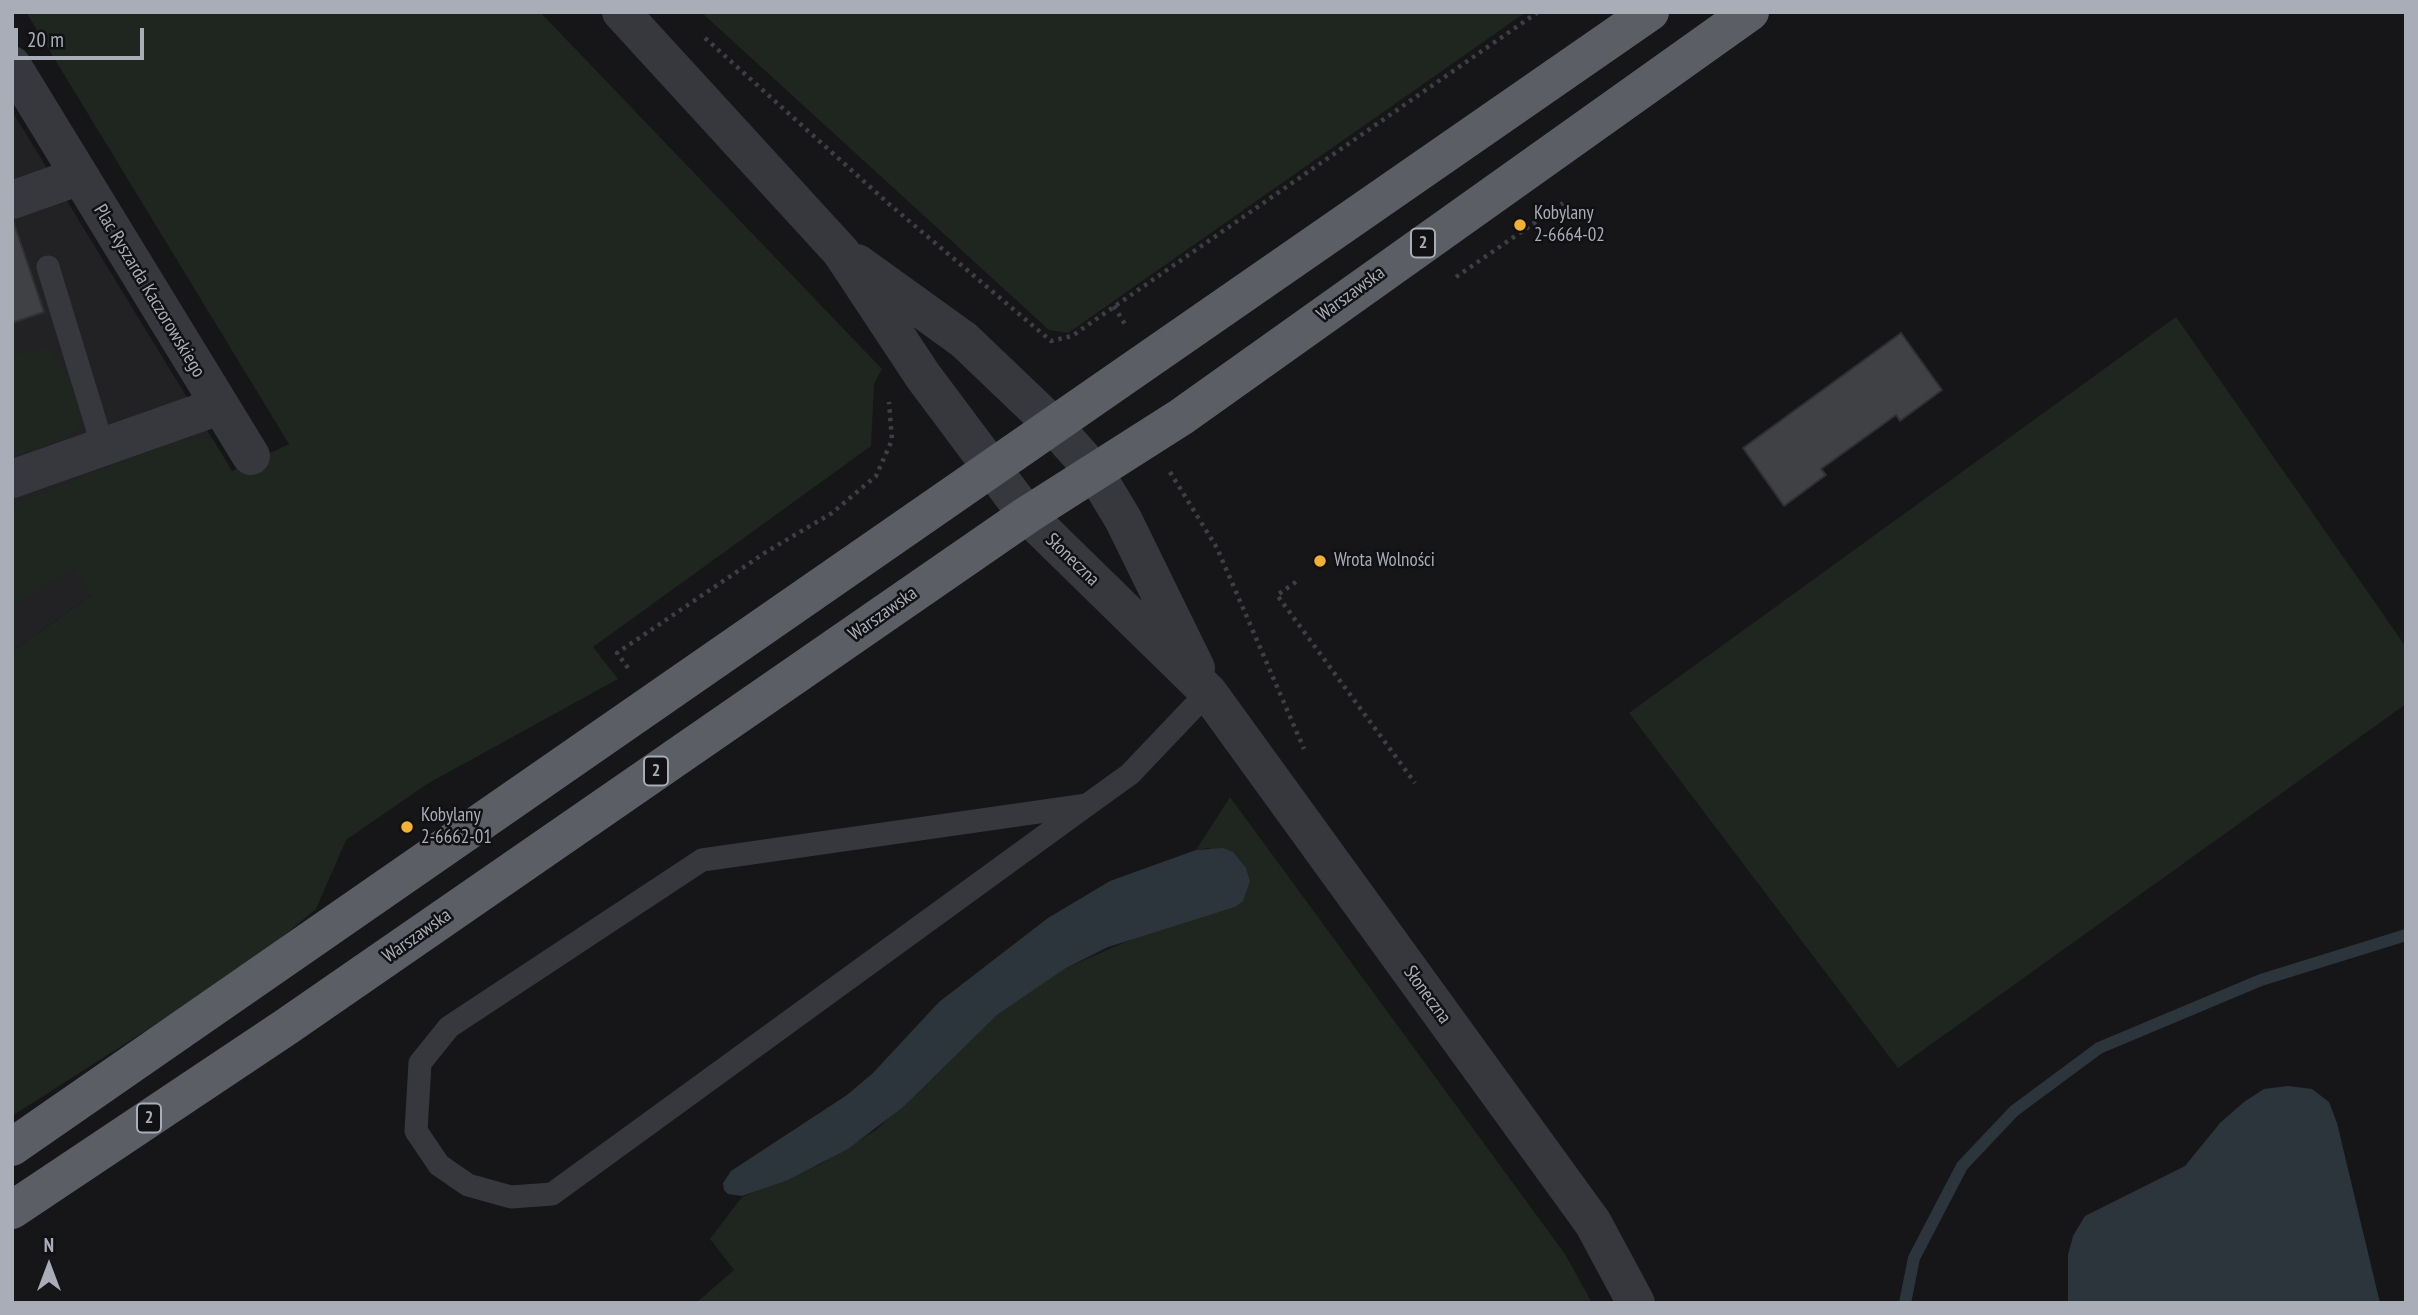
<!DOCTYPE html>
<meta charset="utf-8">
<style>
body{margin:0}
#map{position:relative;width:2418px;height:1315px;overflow:hidden;background:#161618;font-family:"PT Sans Narrow",sans-serif}
canvas{display:block}
.frame{position:absolute;inset:0;border:14px solid #a8adb8;pointer-events:none}
.north{position:absolute;left:14px;top:1231px;width:70px;height:70px;-webkit-text-stroke:5px #111113;paint-order:stroke;rotate:0deg;font-size:19px;font-weight:700;line-height:28px;text-align:center;color:#a8adb8}
.north::after{content:'';display:block;margin:auto;width:24px;height:32px;background:#a8adb8;clip-path:polygon(50% 0,100% 100%,50% 72%,0 100%)}
.scale{position:absolute;left:14px;top:28px;width:130px;height:32px;box-sizing:border-box;border:4px solid #a8adb8;border-top:0;padding-left:9px;font-size:21px;line-height:24px;white-space:nowrap;color:#a8adb8;-webkit-text-stroke:5px #111113;paint-order:stroke}
</style>
<div id="map">
<canvas width="2418" height="1315"></canvas>
<div class="frame"></div>
<div class="north">N</div>
<div class="scale">20 m</div>
</div>
<script>
const ctx = document.querySelector('canvas').getContext('2d');
ctx.lineJoin = 'round';
function fill(path, color) {
  ctx.fillStyle = color;
  ctx.fill(path, 'evenodd');
}
function toPath(rows) {
  const path = new Path2D();
  for (const r of rows) {
    path.moveTo(r[0], r[1]);
    for (let i = 2; i < r.length; i += 2) path.lineTo(r[i], r[i + 1]);
  }
  return path;
}
function trace(path, color, width, dash) {
  ctx.strokeStyle = color;
  ctx.lineWidth = width;
  ctx.lineCap = dash ? 'butt' : 'round';
  ctx.setLineDash(dash || []);
  ctx.stroke(path);
}
function write(font, color, halo, rows, align = 'center') {
  ctx.font = font + ' "PT Sans Narrow",sans-serif';
  ctx.lineWidth = 5;
  ctx.setLineDash([]);
  ctx.textBaseline = 'middle';
  ctx.strokeStyle = halo;
  ctx.fillStyle = color;
  for (const [text, x, y, turn = 0] of rows) {
    ctx.save();
    ctx.translate(x, y);
    ctx.rotate((+turn || 0) * Math.PI / 180);
    ctx.textAlign = isNaN(turn) ? turn : align;
    if (halo) ctx.strokeText(text, 0, 0);
    ctx.fillText(text, 0, 0);
    ctx.restore();
  }
}
fill(toPath([
 [12,111,243,489,12,651]
]), '#222225');
fill(toPath([
 [26,12,540,12,882,369,874,384,871,446,593,647,618,679,427,784,346,840,316,909,247,966,12,1116,12,651,92,595,74,568,12,607,12,505,174,441,212,438,232,471,289,444],
 [701,12,1526,12,1068,333,1049,330],
 [2176,317,2406,647,2406,704,1898,1068,1629,713],
 [48,349,71,380,82,422,66,438,12,457,12,354],
 [1230,797,1565,1254,1592,1303,696,1303,734,1270,710,1239,742,1197,819,1165,876,1130,997,1015,1066,968,1141,935,1235,907,1209,848,1196,850]
]), '#1e261f');
fill(toPath([
 [1223,848,1233,852,1246,868,1250,881,1243,901,1235,907,1108,947,1066,968,997,1015,903,1107,848,1149,788,1180,742,1196,728,1194,724,1190,723,1183,731,1171,847,1095,873,1073,939,1002,1048,918,1110,881,1196,850],
 [2288,1086,2312,1089,2329,1102,2337,1123,2380,1303,2068,1303,2068,1255,2073,1236,2085,1216,2185,1166,2220,1123,2244,1102,2264,1089]
]), '#2c353c');
trace(toPath([
 [1905,1303,1914,1258,1962,1166,2014,1111,2099,1048,2261,980,2406,935]
]), '#2c353c', 12);
const building = toPath([
 [14,223,44,312,12,323,12,224,14,223],
 [1901,333,1942,390,1900,421,1896,415,1821,469,1826,475,1784,506,1743,448,1901,333]
]);
fill(building, '#404145');
trace(building, '#303034', 2);
trace(toPath([
 [705,38,889,204,1051,341,1072,336,1538,12],
 [1456,277,1563,203],
 [1114,306,1126,326],
 [1170,472,1217,548,1304,749],
 [1296,582,1277,595,1415,783],
 [628,668,617,653,766,552,832,513,876,476,892,440,889,402]
]), '#3d3f44', 4.5, [3.5, 5]);
trace(toPath([
 [48,267,103,447],
 [1087,805,702,860,449,1027,420,1063,416,1131,439,1165,468,1185,511,1197,552,1194,1087,805,1130,774,1208,692]
]), '#37383d', 23);
trace(toPath([
 [12,65,251,456],
 [12,200,80,176],
 [12,479,219,406]
]), '#37383d', 38);
trace(toPath([
 [621,12,841,252,923,376,1027,515,1208,692,1593,1223,1636,1303],
 [857,263,964,340,1053,425,1094,471,1123,519,1196,668]
]), '#37383d', 38);
trace(toPath([
 [12,1147,1650,12],
 [12,1210,286,1027,1027,515,1181,417,1750,12]
]), '#5b5e65', 38);
for (const [x, y, r, color] of [
 [1520,225,7,"#f2b134"],
 [1320,561,7,"#f2b134"],
 [407,827,7,"#f2b134"]
]) {
  const dot = new Path2D();
  dot.arc(x, y, r, 0, 2 * Math.PI);
  ctx.fillStyle = color;
  ctx.fill(dot);
  trace(dot, '#111113', 2.5);
}
for (const [x, y, w] of [
 [1423,243,24],
 [656,771,24],
 [149,1118,24]
]) {
  const box = new Path2D();
  box.roundRect(x - w / 2, y - 14.5, w, 29, 5);
  ctx.fillStyle = '#111113';
  ctx.fill(box);
  trace(box, '#a8adb8', 2);
}
write('bold 18px', '#a8adb8', null, [
 ["2",1423,243],
 ["2",656,771],
 ["2",149,1118]
]);
write('19px', '#a8adb8', '#111113', [
 ["Kobylany",1534,214],
 ["2-6664-02",1534,236],
 ["Wrota Wolności",1334,561],
 ["Kobylany",421,816],
 ["2-6662-01",421,838]
], 'left');
write('19px', '#a8adb8', '#111113', [
 ["Plac Ryszarda Kaczorowskiego",149,291,59],
 ["Warszawska",1351,294,-36],
 ["Słoneczna",1072,560,44],
 ["Warszawska",883,614,-35],
 ["Warszawska",417,936,-35],
 ["Słoneczna",1427,995,54]
]);
</script>
